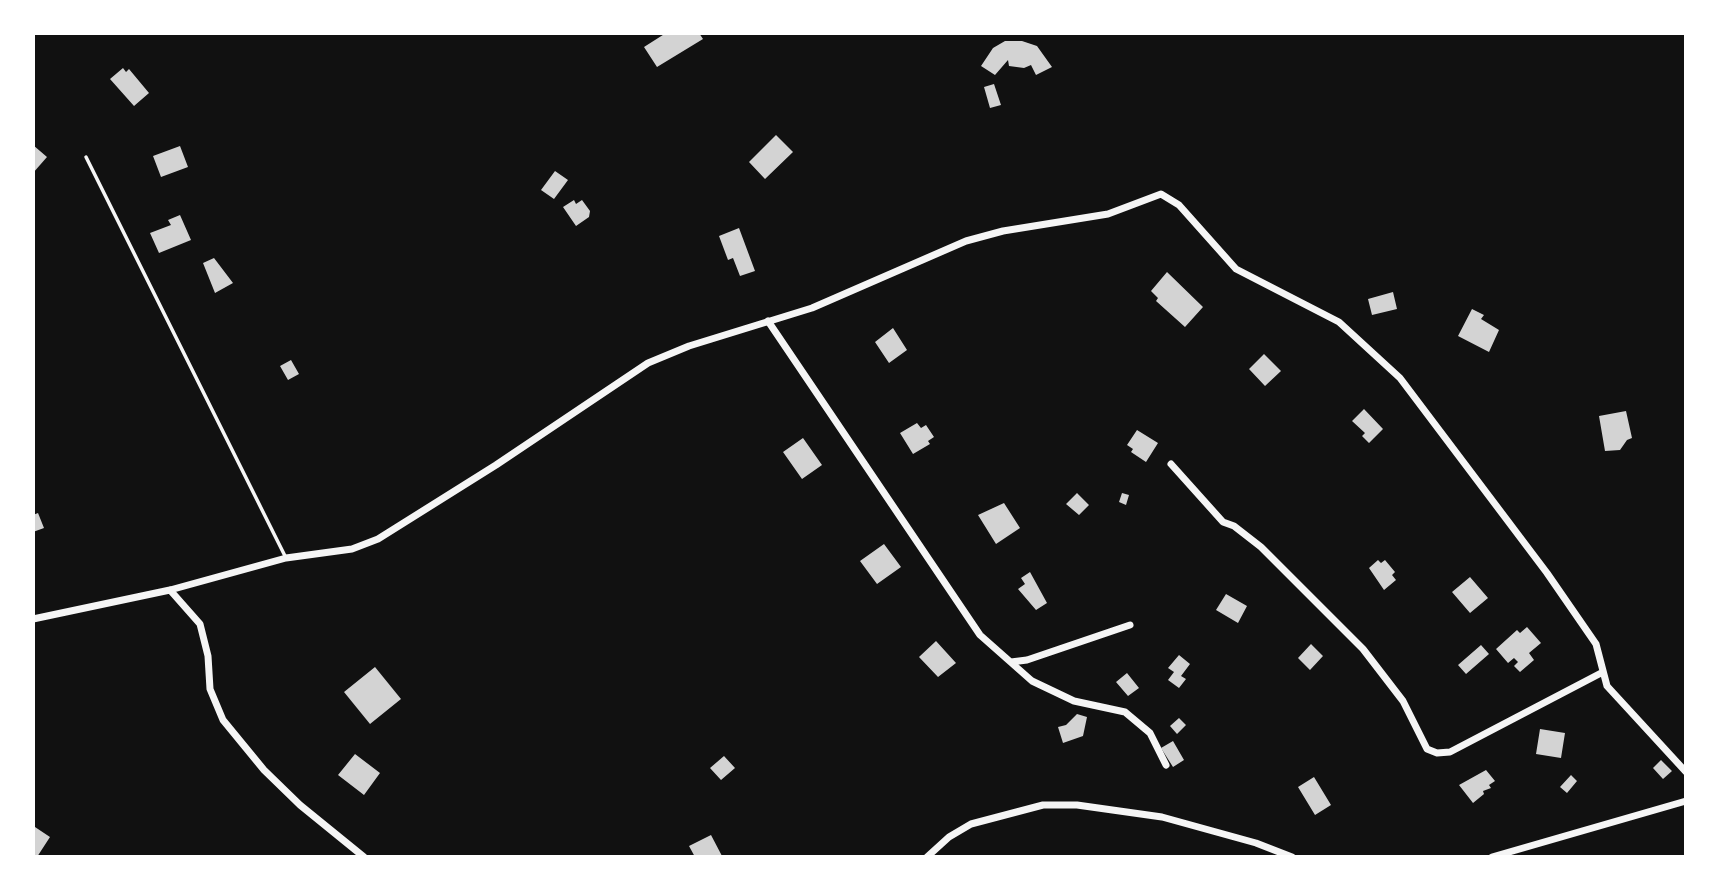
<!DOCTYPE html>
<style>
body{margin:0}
#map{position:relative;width:1719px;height:890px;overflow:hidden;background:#111;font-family:"Titillium Web",sans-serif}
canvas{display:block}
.frame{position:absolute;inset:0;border:35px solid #fff;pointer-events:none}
</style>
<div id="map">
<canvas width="1719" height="890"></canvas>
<div class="frame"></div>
</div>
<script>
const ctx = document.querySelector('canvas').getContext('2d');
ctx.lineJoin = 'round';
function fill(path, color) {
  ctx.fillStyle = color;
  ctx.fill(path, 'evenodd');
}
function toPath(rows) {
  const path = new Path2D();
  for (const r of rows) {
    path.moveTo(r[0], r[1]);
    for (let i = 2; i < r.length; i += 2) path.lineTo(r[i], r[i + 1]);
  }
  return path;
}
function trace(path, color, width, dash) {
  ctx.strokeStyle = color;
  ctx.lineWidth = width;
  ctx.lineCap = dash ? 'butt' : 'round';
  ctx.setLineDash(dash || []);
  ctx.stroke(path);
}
fill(toPath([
 [666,33,699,33,703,39,657,67,644,47],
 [1005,41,1022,41,1037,46,1052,67,1036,75,1031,65,1024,68,1009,66,1008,60,995,75,981,66,993,48],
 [123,68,126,72,129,69,149,93,134,106,110,79],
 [994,84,1001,105,990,108,984,87],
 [776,135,793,152,765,179,749,162],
 [33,145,47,157,33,173],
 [180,146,188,167,161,177,153,156],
 [555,171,568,180,554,199,541,190],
 [574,200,576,204,582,200,590,211,589,217,576,226,563,207],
 [180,215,191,240,159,253,150,233,171,225,168,220],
 [739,228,755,271,740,276,733,258,728,260,719,236],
 [214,258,233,283,215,293,203,263],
 [1167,272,1203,307,1185,327,1156,301,1158,298,1151,291],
 [1393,292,1397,309,1372,315,1368,299],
 [1472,309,1484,315,1481,319,1499,330,1489,352,1458,336],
 [893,328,907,350,889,363,875,342],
 [1264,354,1281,371,1265,386,1249,369],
 [291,360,299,374,288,380,280,366],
 [1364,409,1383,429,1369,443,1362,436,1365,433,1352,421],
 [1626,411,1632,438,1627,440,1620,450,1605,451,1599,416],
 [917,423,921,428,926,425,934,437,928,441,930,444,913,454,900,433],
 [1137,430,1158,443,1146,462,1131,452,1133,449,1127,445],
 [803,438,822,465,802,479,783,452],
 [1077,493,1089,505,1079,515,1066,504],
 [1122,493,1129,495,1126,505,1119,502],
 [1004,503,1020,528,996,544,978,515],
 [38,513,44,528,33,532,33,515],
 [884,544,901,567,877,584,860,561],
 [1378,560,1381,563,1385,560,1395,572,1392,575,1396,580,1384,590,1369,568],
 [1030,572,1047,603,1036,610,1018,589,1025,584,1021,578],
 [1470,577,1488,598,1470,613,1452,592],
 [1226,594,1247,606,1238,623,1216,610],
 [1527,627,1541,643,1529,653,1534,660,1520,672,1514,666,1518,662,1514,658,1508,663,1496,649,1517,630,1520,633],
 [936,641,956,663,938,677,919,657],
 [1311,644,1323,656,1310,670,1298,658],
 [1481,645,1489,654,1466,674,1458,665],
 [1179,655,1190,664,1181,676,1186,679,1179,688,1168,680,1174,672,1168,668],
 [375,667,401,699,370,724,344,692],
 [1127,673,1139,688,1128,696,1116,682],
 [1077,714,1087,717,1083,736,1063,743,1058,727,1066,725],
 [1179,718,1186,725,1177,734,1170,726],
 [1540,729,1565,733,1561,758,1536,754],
 [1173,741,1184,760,1173,767,1161,748],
 [355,754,380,773,364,795,338,775],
 [724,756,735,768,721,780,710,768],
 [1661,760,1672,771,1663,779,1653,768],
 [1486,770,1495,781,1489,785,1491,788,1483,791,1484,794,1473,803,1459,785],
 [1571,775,1577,781,1567,793,1560,787],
 [1314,777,1331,805,1315,815,1298,787],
 [35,827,50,837,37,857,33,857],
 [711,835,722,856,695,857,689,846]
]), '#d3d3d3');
trace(toPath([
 [86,157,286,558]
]), '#f5f5f5', 3.5);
trace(toPath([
 [768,321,980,635,1032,681,1074,701,1125,712,1150,733,1166,765],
 [1171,464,1223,522,1234,526,1261,547,1363,649,1403,701,1427,749,1437,753,1450,752,1603,672],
 [170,590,200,624,208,656,210,689,223,720,264,770,300,805,364,857],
 [33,619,170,590,286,558,352,549,378,539,496,465,648,363,689,346,812,308,966,241,1003,231,1108,214,1161,194,1179,205,1236,269,1339,322,1400,378,1547,573,1596,644,1607,686,1686,772],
 [1011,662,1027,660,1130,625],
 [927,857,949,837,971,824,1043,805,1077,805,1162,817,1256,843,1292,857],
 [1492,857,1686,801]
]), '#f5f5f5', 7);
</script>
